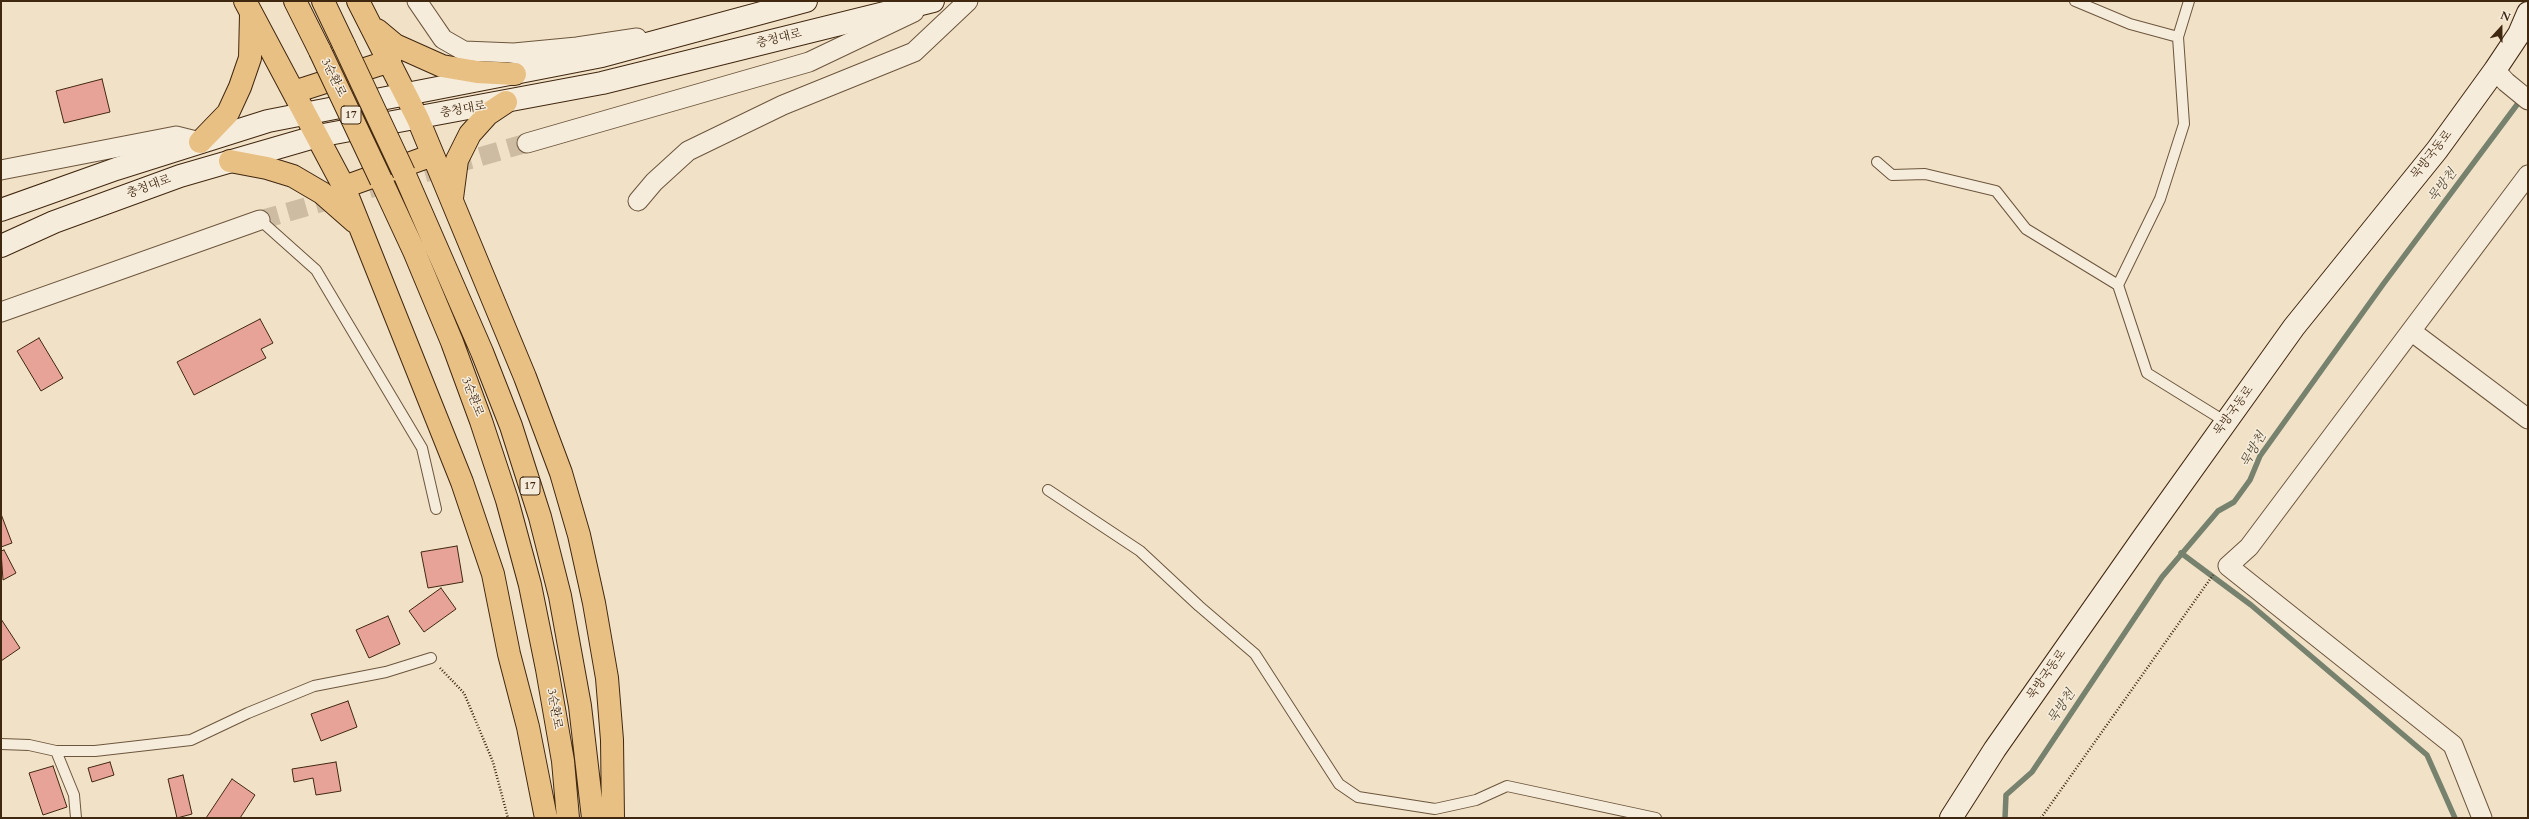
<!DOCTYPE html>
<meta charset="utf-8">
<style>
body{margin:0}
#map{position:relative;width:2529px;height:819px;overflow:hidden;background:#f1e1c7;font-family:Cardo,serif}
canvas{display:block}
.frame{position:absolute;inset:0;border:2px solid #40270f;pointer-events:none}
.north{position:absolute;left:2481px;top:8px;width:40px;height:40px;-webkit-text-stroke:3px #f6ecdb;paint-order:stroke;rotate:21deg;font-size:11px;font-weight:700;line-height:16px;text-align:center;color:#40270f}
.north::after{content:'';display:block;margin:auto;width:14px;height:18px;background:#40270f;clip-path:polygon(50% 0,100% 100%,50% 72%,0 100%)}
</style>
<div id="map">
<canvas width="2529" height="819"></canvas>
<div class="frame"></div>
<div class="north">N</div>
</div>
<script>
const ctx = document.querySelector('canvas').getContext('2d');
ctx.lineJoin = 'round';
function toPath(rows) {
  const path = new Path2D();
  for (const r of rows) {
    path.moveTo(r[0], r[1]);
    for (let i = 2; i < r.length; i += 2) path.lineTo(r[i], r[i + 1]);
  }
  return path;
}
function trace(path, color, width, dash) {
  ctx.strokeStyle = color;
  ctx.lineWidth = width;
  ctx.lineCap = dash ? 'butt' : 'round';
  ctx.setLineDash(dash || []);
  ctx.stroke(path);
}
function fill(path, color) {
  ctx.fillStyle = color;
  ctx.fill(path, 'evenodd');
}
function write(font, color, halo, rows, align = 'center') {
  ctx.font = font + ' Cardo,"Noto Serif KR",serif';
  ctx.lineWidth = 3;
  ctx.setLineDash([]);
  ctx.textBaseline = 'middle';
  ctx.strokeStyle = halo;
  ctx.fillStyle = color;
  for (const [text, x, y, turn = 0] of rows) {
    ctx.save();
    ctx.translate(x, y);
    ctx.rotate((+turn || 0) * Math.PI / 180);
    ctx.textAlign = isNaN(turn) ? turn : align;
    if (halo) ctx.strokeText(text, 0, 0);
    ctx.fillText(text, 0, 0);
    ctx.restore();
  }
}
trace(toPath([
 [2181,553,2251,605,2427,755,2455,818],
 [2005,818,2006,795,2032,772,2162,577,2218,511,2234,502,2250,480,2260,456,2384,283,2522,98]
]), '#77826e', 5.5);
const building = toPath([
 [102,79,110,112,64,123,56,91,102,79],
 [260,319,273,343,261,349,266,358,194,395,177,362,260,319],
 [39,338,63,378,41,391,17,351,39,338],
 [1,514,12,543,1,547,1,514],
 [457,546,463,582,428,588,421,552,457,546],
 [4,550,16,573,3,580,1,551,4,550],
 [441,588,456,609,424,632,409,611,441,588],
 [388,616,400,644,369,658,356,630,388,616],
 [1,619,20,648,1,661,1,619],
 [348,701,357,727,321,741,311,714,348,701],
 [110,762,114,775,92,782,88,768,110,762],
 [336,762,341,791,316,795,313,778,294,782,292,769,336,762],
 [53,766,67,807,43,815,29,773,53,766],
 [183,775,192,814,177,818,168,779,183,775],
 [232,779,255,795,240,818,206,818,232,779]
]);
fill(building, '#e8a399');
trace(building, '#40270f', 1);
trace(toPath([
 [369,189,527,143],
 [260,220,341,197]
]), '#cebca2', 19, [19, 10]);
const lane = toPath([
 [2075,1,2130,24,2178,37],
 [2189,1,2178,37,2184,124,2160,199,2118,285,2147,373,2226,422],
 [1877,162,1892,175,1925,174,1996,191,2026,229,2118,285],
 [260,220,316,270,422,448,436,509],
 [1048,490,1140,551,1199,606,1255,654,1339,784,1358,797,1435,809,1476,800,1507,786,1656,818],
 [1,744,29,745,56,751,95,751,191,740,248,713,314,686,386,672,431,658],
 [56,751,74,795,76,818]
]);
const street = toPath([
 [417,1,443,39,464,51,514,53,577,47,637,38],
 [2495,70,2506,82,2528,100],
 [527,143,809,62,914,12],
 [1,170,176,136,200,142],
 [638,201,654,182,688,151,783,105,914,52,968,1],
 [1,312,260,220],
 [2411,331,2528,419],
 [2482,818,2453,745,2228,566,2249,547,2528,175]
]);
const secondary = toPath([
 [1,210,116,169,268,121,602,56,806,1],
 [1,246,54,222,180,176,318,136,602,83,933,1],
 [1951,818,1995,749,2143,538,2294,327,2437,150,2495,70,2519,34,2528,13]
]);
const highway = toPath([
 [245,1,344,187,462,482,493,574,509,654,528,727,546,818],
 [295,1,320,51],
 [323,1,344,45],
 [358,1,418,119,525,377,561,473,579,535,594,603,607,678,612,740,613,818],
 [377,30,395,45,442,66,477,72,515,74],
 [294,92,390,61],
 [200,142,228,113,240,87,250,58,251,14],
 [230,161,267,168,293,176,322,193,355,222],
 [404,173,482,352,511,426,540,517,560,596,580,706,593,818],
 [381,180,414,251,452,342,481,421,507,500,530,585,547,669,563,761,568,818],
 [344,187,433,155],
 [452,198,457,160,470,134,488,114,506,102]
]);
trace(lane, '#6c563d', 12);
trace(street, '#6c563d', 21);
trace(secondary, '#40270f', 24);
trace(highway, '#40270f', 24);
trace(toPath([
 [440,668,464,693,493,762,508,818],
 [2041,818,2213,575]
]), '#40270f', 2.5, [1, 2]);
trace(lane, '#f6ecdb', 10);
trace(street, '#f6ecdb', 19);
trace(secondary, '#f6ecdb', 22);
trace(highway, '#e8c084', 22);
const highwayBridge = toPath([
 [344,45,404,173],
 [320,51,381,180]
]);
trace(highwayBridge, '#40270f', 24, []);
trace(highwayBridge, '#e8c084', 22);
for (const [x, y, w] of [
 [351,115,20],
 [530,486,20]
]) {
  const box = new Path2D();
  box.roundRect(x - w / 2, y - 9, w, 18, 3);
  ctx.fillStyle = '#f6ecdb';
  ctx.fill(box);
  trace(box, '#40270f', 1);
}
write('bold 11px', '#40270f', null, [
 ["17",351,115],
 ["17",530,486]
]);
write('12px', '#40270f', '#f6ecdb', [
 ["충청대로",779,39,-14],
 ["3순환로",333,78,64],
 ["충청대로",463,110,-10],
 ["묵방국동로",2432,155,-52],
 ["충청대로",149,187,-20],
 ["3순환로",472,397,69],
 ["묵방국동로",2234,411,-54],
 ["묵방국동로",2047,675,-55],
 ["3순환로",554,709,80]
]);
write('italic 13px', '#574d37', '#f6ecdb', [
 ["묵방천",2443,186,-53],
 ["묵방천",2254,450,-60],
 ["묵방천",2062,707,-56]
]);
</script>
